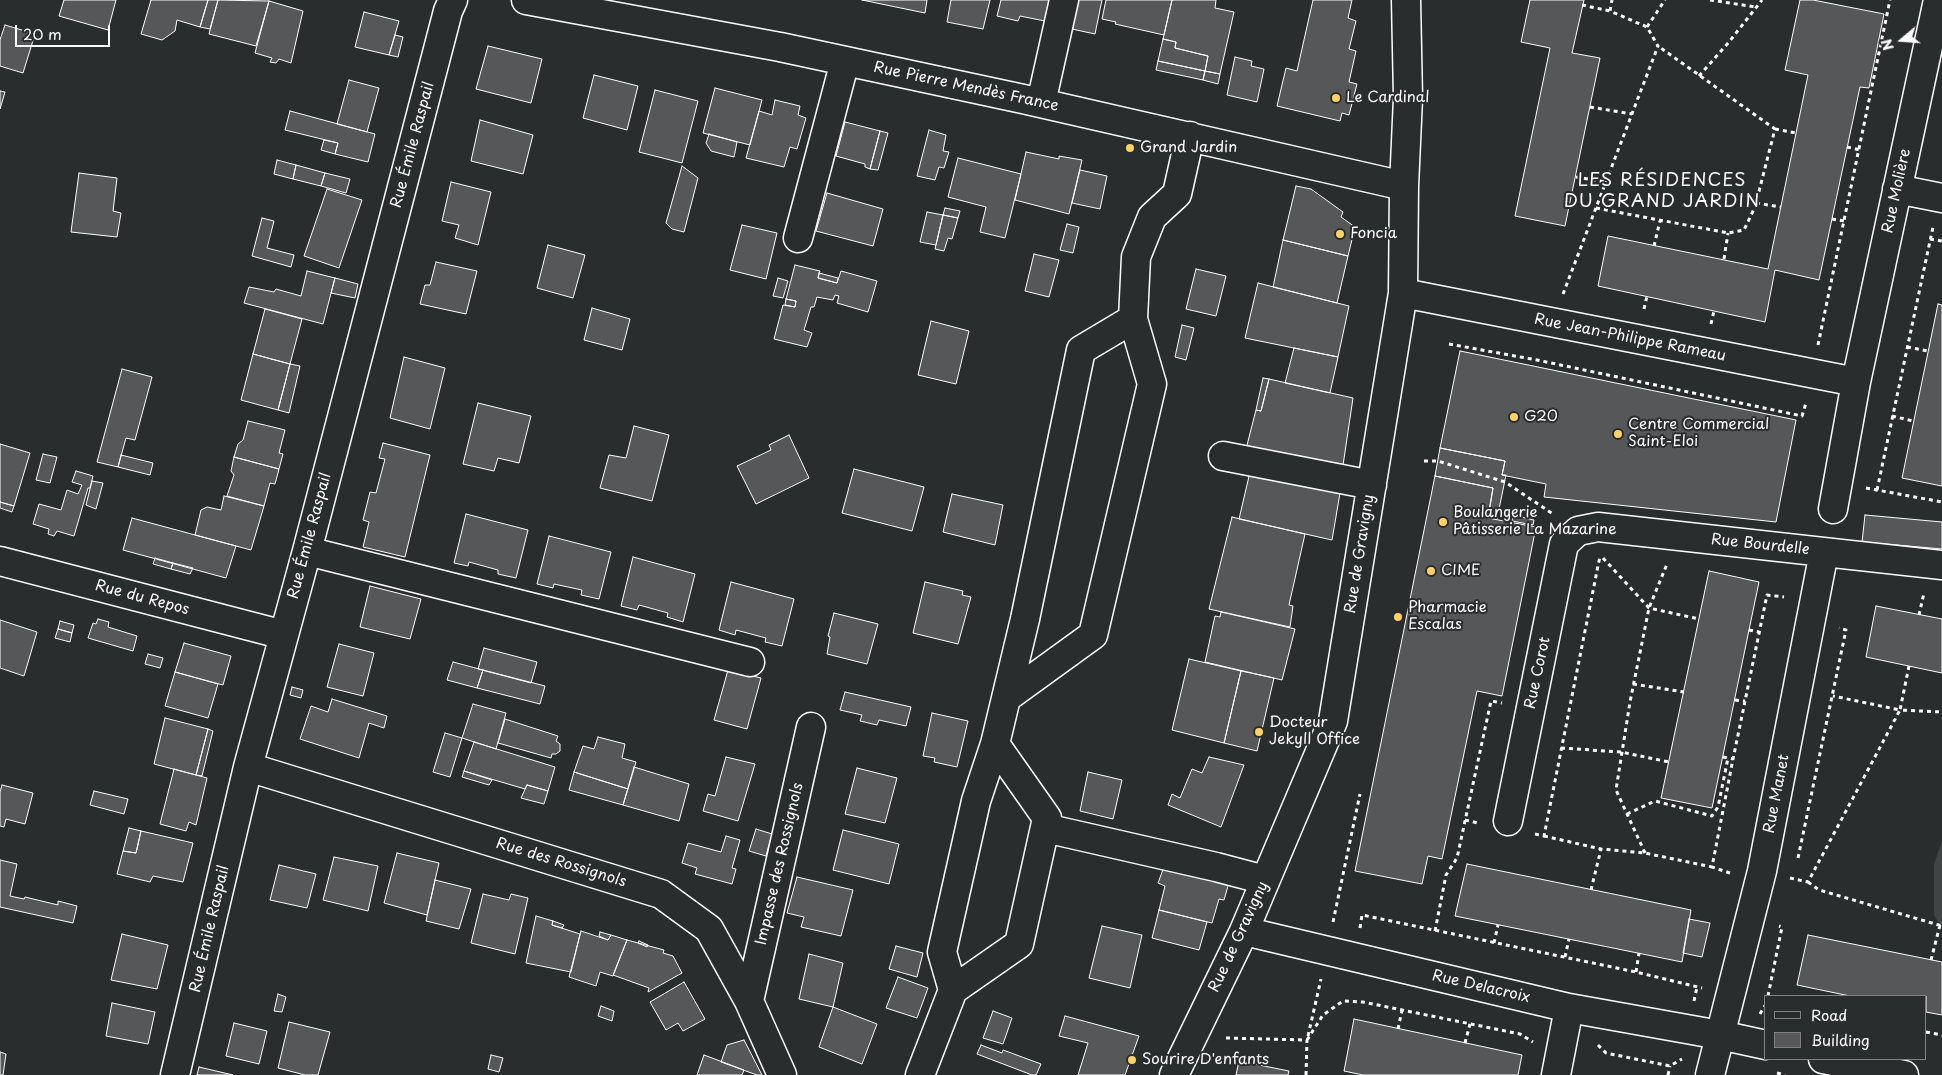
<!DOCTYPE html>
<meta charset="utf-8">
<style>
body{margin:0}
#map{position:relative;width:1942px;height:1075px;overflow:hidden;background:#2a2d2e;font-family:"Playpen Sans",sans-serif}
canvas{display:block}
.legend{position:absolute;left:1764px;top:995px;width:162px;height:65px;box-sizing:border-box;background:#2a2d2e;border:1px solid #7f8182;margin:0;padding:6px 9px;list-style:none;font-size:15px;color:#fff}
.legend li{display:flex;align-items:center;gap:10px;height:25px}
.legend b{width:25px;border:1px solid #7f8182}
.north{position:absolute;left:1877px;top:15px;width:50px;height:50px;-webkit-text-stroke:4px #2a2d2e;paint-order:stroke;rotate:252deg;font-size:14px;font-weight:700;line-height:20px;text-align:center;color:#fff}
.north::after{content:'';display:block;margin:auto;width:18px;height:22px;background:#fff;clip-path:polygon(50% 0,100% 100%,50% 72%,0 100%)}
.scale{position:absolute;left:15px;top:25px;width:95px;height:22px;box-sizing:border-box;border:2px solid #fff;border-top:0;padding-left:6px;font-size:15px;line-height:18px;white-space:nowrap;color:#fff;-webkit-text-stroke:4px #2a2d2e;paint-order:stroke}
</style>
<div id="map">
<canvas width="1942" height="1075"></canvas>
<ul class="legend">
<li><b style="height:6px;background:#2a2d2e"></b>Road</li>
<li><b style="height:14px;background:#555758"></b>Building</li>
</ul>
<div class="north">N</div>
<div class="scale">20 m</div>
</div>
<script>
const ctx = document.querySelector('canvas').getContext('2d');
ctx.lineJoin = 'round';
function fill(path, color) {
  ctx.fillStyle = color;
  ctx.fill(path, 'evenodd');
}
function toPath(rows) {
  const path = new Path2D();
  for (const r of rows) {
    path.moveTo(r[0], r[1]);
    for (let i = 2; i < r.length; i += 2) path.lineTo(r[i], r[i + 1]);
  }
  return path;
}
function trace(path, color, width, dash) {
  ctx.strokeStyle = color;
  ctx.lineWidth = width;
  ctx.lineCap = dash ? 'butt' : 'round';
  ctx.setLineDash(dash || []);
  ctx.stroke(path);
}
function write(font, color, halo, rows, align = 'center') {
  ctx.font = font + ' "Playpen Sans",sans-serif';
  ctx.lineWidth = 4;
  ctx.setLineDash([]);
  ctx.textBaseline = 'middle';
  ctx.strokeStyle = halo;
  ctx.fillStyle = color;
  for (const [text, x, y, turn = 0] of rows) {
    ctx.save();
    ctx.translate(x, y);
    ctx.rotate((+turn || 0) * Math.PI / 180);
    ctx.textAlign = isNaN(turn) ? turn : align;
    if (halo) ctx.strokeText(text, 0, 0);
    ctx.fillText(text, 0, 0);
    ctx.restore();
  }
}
fill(toPath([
 [1942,841,1942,924,1940,925,1934,915,1934,864]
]), '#414445');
const building = toPath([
 [64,0,116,0,108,30,59,16,64,0],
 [151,0,208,0,200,27,177,20,175,31,162,40,141,34,151,0],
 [208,0,218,0,210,29,200,27,208,0],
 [218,0,269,1,256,46,209,34,218,0],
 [862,0,927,0,925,13,862,0],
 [951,0,990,0,983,29,947,22,951,0],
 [1001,0,1054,0,1050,22,1020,16,1018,21,997,16,1001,0],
 [1054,0,1102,0,1095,34,1049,24,1054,0],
 [1106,0,1172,0,1164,35,1115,24,1116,22,1102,19,1106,0],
 [1172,0,1216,0,1215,8,1234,12,1220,74,1205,71,1208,56,1175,48,1176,42,1163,39,1172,0],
 [1313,0,1352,0,1348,18,1356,21,1349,49,1356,51,1349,82,1357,84,1349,115,1342,113,1340,121,1277,106,1286,68,1297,71,1313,0],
 [1530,0,1584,0,1572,53,1600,58,1565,226,1515,216,1550,48,1521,42,1530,0],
 [1800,0,1813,0,1884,14,1869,88,1860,87,1819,280,1775,270,1765,322,1598,286,1608,236,1768,269,1808,75,1785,70,1800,0],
 [269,1,303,11,291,63,279,59,276,63,270,62,272,58,255,53,269,1],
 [364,12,399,21,389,55,355,47,364,12],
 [5,25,35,34,23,73,0,66,0,40,5,25],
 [395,35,403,37,398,57,389,55,395,35],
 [1163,39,1176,42,1175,48,1208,56,1205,71,1158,61,1163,39],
 [488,46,542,59,531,103,476,89,488,46],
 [1235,57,1252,61,1251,66,1264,69,1257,102,1227,95,1235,57],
 [1158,61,1205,71,1203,80,1156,70,1158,61],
 [1205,71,1220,74,1218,84,1203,80,1205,71],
 [594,75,638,86,627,130,583,118,594,75],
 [349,80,379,88,367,132,337,124,349,80],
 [715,88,762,100,750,145,703,133,715,88],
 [655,90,698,101,682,163,639,152,655,90],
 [0,91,5,92,0,109,0,91],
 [775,100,800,106,798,115,806,118,797,149,790,147,784,167,746,158,759,111,772,115,775,100],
 [290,111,375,134,368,162,335,154,338,143,285,130,290,111],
 [480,120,533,135,523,174,471,161,480,120],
 [845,122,880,131,870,169,865,167,865,164,836,156,845,122],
 [929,130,946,135,943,151,949,152,944,168,939,167,935,180,917,176,929,130],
 [880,131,888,133,878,170,870,169,880,131],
 [709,134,737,142,734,157,711,151,706,143,709,134],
 [324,140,338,143,335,154,321,150,324,140],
 [1026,152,1059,159,1059,156,1082,160,1069,214,1015,200,1026,152],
 [958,158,1021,174,1005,238,980,232,986,207,948,197,958,158],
 [277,160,296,165,293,179,274,174,277,160],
 [296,165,325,173,321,186,293,179,296,165],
 [682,166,698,178,684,232,672,229,666,223,682,166],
 [1080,170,1107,176,1100,209,1072,203,1080,170],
 [79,173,117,178,113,211,121,213,117,237,71,232,79,173],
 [325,173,350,179,346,193,321,186,325,173],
 [451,182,491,192,478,245,455,238,459,225,442,221,451,182],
 [1296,186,1311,189,1343,212,1341,217,1355,227,1348,256,1283,240,1296,186],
 [327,189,362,200,339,268,304,256,327,189],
 [827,193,883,209,873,246,816,231,827,193],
 [945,208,960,211,958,218,943,215,945,208],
 [927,212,943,215,936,245,920,242,927,212],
 [943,215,958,218,952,239,948,238,944,251,935,249,943,215],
 [262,218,274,221,267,248,294,255,291,267,252,256,262,218],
 [1067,224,1079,227,1073,253,1060,250,1067,224],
 [742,225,777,233,766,279,730,270,742,225],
 [1283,240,1348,256,1337,303,1273,287,1283,240],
 [548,245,585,255,573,298,537,288,548,245],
 [1034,254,1059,260,1049,297,1025,291,1034,254],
 [436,262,477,271,466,314,420,304,425,285,430,285,436,262],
 [795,265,820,271,818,278,837,283,841,271,877,281,868,312,837,303,839,296,835,295,833,300,817,297,814,307,811,307,804,330,812,333,807,347,774,339,783,305,795,307,796,301,786,299,795,265],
 [1196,269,1226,276,1216,316,1186,309,1196,269],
 [307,271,335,278,323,324,244,303,249,287,274,292,276,289,301,296,307,271],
 [819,273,838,278,837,283,818,278,819,273],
 [335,278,358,284,355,298,331,293,335,278],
 [778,278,788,281,783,298,773,296,778,278],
 [1258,283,1349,306,1338,357,1245,338,1258,283],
 [786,299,796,301,795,307,785,305,786,299],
 [1938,304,1942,305,1942,486,1902,478,1938,304],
 [592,308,630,319,622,350,584,340,592,308],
 [265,309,302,319,290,364,253,354,265,309],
 [931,321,969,331,956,384,918,375,931,321],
 [1182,325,1194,328,1186,360,1175,357,1182,325],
 [1294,348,1338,357,1330,393,1285,383,1294,348],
 [1460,351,1796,420,1776,522,1544,497,1546,484,1502,475,1505,461,1440,448,1460,351],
 [253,354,290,364,278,410,241,400,253,354],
 [404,357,445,368,430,429,390,418,404,357],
 [290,364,300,366,289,413,278,410,290,364],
 [122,369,152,377,135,440,126,438,118,467,97,462,122,369],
 [1263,378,1269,379,1261,411,1256,410,1263,378],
 [1269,379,1353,398,1342,472,1246,449,1256,410,1261,411,1269,379],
 [478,403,531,416,519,463,498,458,494,471,463,464,478,403],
 [248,421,285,430,279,453,283,454,279,469,234,457,238,444,243,440,248,421],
 [634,426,669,435,652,501,600,488,609,455,626,458,634,426],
 [789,435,809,478,756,504,737,466,771,450,769,445,789,435],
 [383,443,430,455,405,557,363,547,369,522,363,520,370,492,376,493,385,459,379,458,383,443],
 [0,444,30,453,14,506,0,502,0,444],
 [1440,448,1505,461,1502,475,1506,475,1497,519,1488,518,1493,488,1435,476,1440,448],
 [43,454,57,457,50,483,36,480,43,454],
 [121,455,153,463,150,475,118,467,121,455],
 [234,457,279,469,275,484,270,483,264,506,227,496,234,475,231,471,234,457],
 [854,469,924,487,912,531,842,513,854,469],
 [76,471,93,476,90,488,88,488,74,536,57,531,54,536,48,534,49,529,33,524,39,504,61,510,67,490,78,494,82,485,72,482,76,471],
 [1250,472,1340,493,1332,540,1239,519,1250,472],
 [1435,476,1493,488,1488,518,1536,527,1502,696,1477,691,1442,859,1428,856,1422,884,1355,871,1435,476],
 [92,481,103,483,96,509,86,505,92,481],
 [952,494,1003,505,995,545,943,532,952,494],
 [224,496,264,506,251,550,195,535,201,510,207,507,221,510,224,496],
 [0,502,14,506,12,512,0,508,0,502],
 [466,514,528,530,516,578,498,574,498,570,469,562,468,566,454,563,466,514],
 [1513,515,1534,520,1533,525,1512,521,1513,515],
 [1865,515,1942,522,1942,549,1862,542,1865,515],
 [1232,517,1305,534,1289,605,1293,606,1290,627,1209,609,1232,517],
 [132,518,236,546,226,578,123,550,132,518],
 [549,536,611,552,599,599,581,595,582,590,554,584,553,588,537,584,549,536],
 [633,557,695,574,683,622,667,617,668,613,639,605,637,610,621,606,633,557],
 [155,558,173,563,171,569,153,564,155,558],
 [173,563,193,568,190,574,171,569,173,563],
 [1709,571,1759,582,1712,808,1661,798,1709,571],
 [731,582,794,599,782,646,765,642,766,638,736,630,735,635,719,630,731,582],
 [925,582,963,591,962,595,971,597,958,644,913,633,925,582],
 [370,586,421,599,410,639,360,627,370,586],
 [1876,606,1942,619,1942,673,1866,657,1876,606],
 [1221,612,1295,629,1282,680,1205,662,1215,616,1220,617,1221,612],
 [834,613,878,624,867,664,827,654,830,637,828,636,834,613],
 [98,619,109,622,108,627,137,636,133,651,88,638,93,623,96,624,98,619],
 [0,620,37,632,24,676,0,668,0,620],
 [60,621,74,625,72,633,58,629,60,621],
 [58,629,72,633,70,642,55,638,58,629],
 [184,643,231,656,223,685,175,672,184,643],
 [339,644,374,653,363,696,327,687,339,644],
 [484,648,537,662,531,683,478,669,484,648],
 [148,654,163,658,160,668,145,664,148,654],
 [1189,659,1241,671,1224,743,1172,730,1189,659],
 [453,662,483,670,477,688,447,680,453,662],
 [483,670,545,686,540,704,477,688,483,670],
 [728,670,761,678,747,729,714,720,728,670],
 [1241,671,1274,678,1257,751,1224,743,1241,671],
 [175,672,218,684,208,718,165,706,175,672],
 [292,687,303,690,301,698,290,695,292,687],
 [845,692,911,707,906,726,879,720,877,725,860,721,862,715,840,710,845,692],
 [332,699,387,716,384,728,369,723,359,758,300,739,311,706,328,712,332,699],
 [473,704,506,713,496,749,462,738,473,704],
 [932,713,968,721,957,767,934,762,935,758,923,756,932,713],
 [165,718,208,729,196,775,154,764,165,718],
 [505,719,558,736,556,741,560,744,560,751,556,754,552,754,551,758,498,743,505,719],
 [208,729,213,731,202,776,196,775,208,729],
 [445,733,462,738,450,777,433,772,445,733],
 [598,737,625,744,622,758,636,762,628,789,574,772,583,746,594,749,598,737],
 [474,742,555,767,548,791,527,785,525,789,464,771,474,742],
 [726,757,755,764,738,821,703,811,708,794,715,796,726,757],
 [1209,757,1244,765,1221,827,1168,805,1172,794,1180,798,1192,769,1202,773,1209,757],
 [634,767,689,784,679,821,623,805,634,767],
 [857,768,897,778,885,823,845,814,857,768],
 [174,769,207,778,196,825,189,822,186,831,160,824,174,769],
 [464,771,492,780,489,785,462,777,464,771],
 [574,772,628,789,623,805,569,790,574,772],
 [1088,772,1122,780,1113,819,1080,811,1088,772],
 [2,785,33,793,25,824,6,819,4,827,0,826,0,792,2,785],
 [527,785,548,791,544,804,521,798,527,785],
 [94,791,128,799,124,814,90,805,94,791],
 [129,828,141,831,136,853,123,851,129,828],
 [756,829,772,834,766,856,749,851,756,829],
 [843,830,899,844,889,884,833,870,843,830],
 [141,831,193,843,183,882,153,876,150,882,117,874,123,851,136,853,141,831],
 [726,836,740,840,732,868,736,869,732,884,695,874,697,868,682,863,688,843,721,852,726,836],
 [397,853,439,863,427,915,384,903,397,853],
 [334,857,378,866,368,911,323,900,334,857],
 [0,860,17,864,10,896,24,899,25,897,58,905,58,901,77,906,73,923,0,907,0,860],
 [1165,864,1230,879,1224,900,1219,899,1212,923,1159,910,1165,886,1158,883,1165,864],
 [1467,864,1691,910,1682,962,1455,916,1467,864],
 [279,865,316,874,307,908,270,900,279,865],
 [797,877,853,890,841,936,801,927,804,917,787,913,797,877],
 [435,880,471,889,459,929,426,921,435,880],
 [483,894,509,900,511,894,528,898,515,954,471,943,483,894],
 [1159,910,1207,922,1199,950,1152,938,1159,910],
 [536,916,553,921,552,925,580,934,571,972,526,963,536,916],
 [1689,919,1710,923,1702,957,1683,953,1689,919],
 [553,921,564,925,562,928,552,925,553,921],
 [1102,926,1142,935,1130,988,1089,978,1102,926],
 [581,931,608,940,611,935,627,940,613,976,600,972,596,986,569,977,581,931],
 [600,932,611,935,608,940,599,936,600,932],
 [122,934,168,945,157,989,111,980,122,934],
 [1808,935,1942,962,1942,1015,1926,1012,1926,996,1850,996,1797,985,1808,935],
 [627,940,664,950,663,953,673,956,682,973,648,992,649,988,613,975,627,940],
 [639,941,648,945,647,947,638,943,639,941],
 [896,946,923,953,917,977,889,969,896,946],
 [809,954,843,963,833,1007,799,999,809,954],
 [898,977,928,988,917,1018,886,1008,898,977],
 [684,982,705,1019,683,1031,678,1023,666,1030,650,1002,684,982],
 [278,994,286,997,282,1012,274,1011,278,994],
 [112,1003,155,1012,148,1044,106,1036,112,1003],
 [601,1006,614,1011,612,1021,598,1016,601,1006],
 [833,1007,877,1024,862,1064,819,1047,833,1007],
 [993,1011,1012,1018,1003,1044,983,1038,993,1011],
 [1065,1016,1139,1036,1125,1075,1078,1075,1088,1043,1059,1036,1065,1016],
 [1354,1019,1522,1055,1518,1075,1363,1075,1344,1071,1354,1019],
 [289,1022,330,1032,318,1075,305,1075,278,1068,289,1022],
 [234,1023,267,1031,259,1064,226,1056,234,1023],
 [744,1040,762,1075,757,1075,721,1062,727,1045,744,1040],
 [981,1045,1002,1053,1003,1050,1041,1064,1036,1075,1032,1075,977,1054,981,1045],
 [0,1052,6,1054,3,1075,0,1075,0,1052],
 [491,1055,503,1058,499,1072,488,1069,491,1055],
 [704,1055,744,1070,742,1075,697,1075,704,1055],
 [1239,1061,1289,1071,1288,1075,1236,1075,1239,1061],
 [199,1067,233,1075,197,1075,199,1067]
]);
fill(building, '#555758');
trace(building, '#fff', 1);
const minor = toPath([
 [526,0,780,47,1023,99,1404,186],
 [1041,103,1064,0],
 [1897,189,1942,198],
 [798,238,845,61],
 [1403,293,1856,382],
 [1223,456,1372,485],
 [1833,509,1856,382,1938,0],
 [307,551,750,662],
 [0,561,284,635],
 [1006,698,1093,635,1152,384,1133,319],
 [995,744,1047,818,1019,944,953,990,942,952,976,801,995,744,1025,619,1081,350,1133,319,1136,257,1152,217,1177,194,1190,136],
 [248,767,661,894,709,929,749,1001,782,1075],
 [1508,821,1564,544,1578,531,1598,527,1942,565],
 [1045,828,1216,867,1265,880],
 [1244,931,1569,1008,1720,1035,1766,1045],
 [749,1001,811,727],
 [1823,1059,1904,1075],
 [175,1075,248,767,307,551,448,11,453,0],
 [920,1075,953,990],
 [1174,1075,1244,931,1333,721,1403,293,1404,186,1408,98,1406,0],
 [1556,1075,1569,1008],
 [1710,1075,1762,871,1824,552]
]);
trace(minor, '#fff', 31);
trace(toPath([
 [1710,0,1756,7],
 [1582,5,1610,11],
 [1647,27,1665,0],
 [1699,76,1729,42,1762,0],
 [1590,107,1632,114],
 [1775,129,1796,133],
 [1847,147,1860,150],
 [1576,177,1606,182],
 [1756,203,1781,207],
 [1596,208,1728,233,1744,230,1755,207,1775,129,1658,46],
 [1832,219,1844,221],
 [1930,239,1942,241],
 [1654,246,1660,221],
 [1724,259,1728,233],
 [1563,294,1658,46,1647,27,1610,11,1612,0],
 [1644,309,1647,296],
 [1711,324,1714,311],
 [1449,344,1537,360,1802,416,1806,403],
 [1818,345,1890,0],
 [1907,347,1928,351],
 [1892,416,1913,421],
 [1424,461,1438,461,1505,482,1553,514],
 [1866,488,1942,502],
 [1877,490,1933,227],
 [1603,558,1649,608,1699,619],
 [1919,615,1924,593],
 [1749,630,1759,632],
 [1909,666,1900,710,1942,712],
 [1633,684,1684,692],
 [1735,700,1745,701],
 [1561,748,1621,752,1669,762],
 [1723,757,1733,759],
 [1627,814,1655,801,1712,816,1718,807,1728,758],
 [1465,820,1478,823],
 [1535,834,1544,836,1600,556],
 [1544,836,1601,849,1645,853,1712,867],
 [1645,853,1616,790,1630,702,1649,608,1667,564],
 [1798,858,1846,630,1839,628],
 [1730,873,1712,867,1733,759,1767,595,1784,597],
 [1790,878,1808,882,1900,710,1833,696],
 [1808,882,1819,890,1942,926],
 [1591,890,1601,849],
 [1333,922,1360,794],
 [1360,928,1362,915,1636,972,1702,988],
 [1435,931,1446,875,1457,858,1491,701,1502,703],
 [1494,943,1498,925],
 [1565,957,1569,939],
 [1931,960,1940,925],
 [1636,972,1639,953],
 [1768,996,1782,927,1779,926],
 [1842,996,1843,995],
 [1694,1001,1697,987],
 [1760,1014,1766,1004],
 [1398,1029,1402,1010],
 [1926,1032,1942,1035],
 [1308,1036,1321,979],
 [1226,1038,1307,1040,1306,1075],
 [1307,1040,1323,1015,1343,1001,1363,1002,1520,1034,1533,1042],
 [1465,1043,1470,1024],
 [1598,1045,1606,1053,1670,1066,1682,1059],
 [1777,1073,1785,1075],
 [1668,1075,1670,1066]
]), '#fff', 3, [4, 4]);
trace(minor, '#2a2d2e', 28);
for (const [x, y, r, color] of [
 [1336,98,5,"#ffd166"],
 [1130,148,5,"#ffd166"],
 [1340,234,5,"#ffd166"],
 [1514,417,5,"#ffd166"],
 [1618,434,5,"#ffd166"],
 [1443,522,5,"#ffd166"],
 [1431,571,5,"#ffd166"],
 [1398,617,5,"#ffd166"],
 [1259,732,5,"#ffd166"],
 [1132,1060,5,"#ffd166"]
]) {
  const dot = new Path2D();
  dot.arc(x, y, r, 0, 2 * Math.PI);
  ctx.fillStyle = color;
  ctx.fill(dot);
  trace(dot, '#2a2d2e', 2);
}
write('15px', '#fff', '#2a2d2e', [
 ["Rue Pierre Mendès France",966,87,12],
 ["Rue Émile Raspail",413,145,-75],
 ["Rue Molière",1897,191,-78],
 ["Rue Jean-Philippe Rameau",1630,338,11],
 ["Rue Émile Raspail",310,536,-75],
 ["Rue Bourdelle",1760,545,6],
 ["Rue de Gravigny",1360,554,-81],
 ["Rue du Repos",142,598,15],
 ["Rue Corot",1538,673,-78],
 ["Rue Manet",1777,794,-79],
 ["Rue des Rossignols",561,863,17],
 ["Impasse des Rossignols",780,864,-77],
 ["Rue Émile Raspail",210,929,-77],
 ["Rue de Gravigny",1239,937,-65],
 ["Rue Delacroix",1481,987,13]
]);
write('15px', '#fff', '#2a2d2e', [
 ["Le Cardinal",1346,98],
 ["Grand Jardin",1140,148],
 ["Foncia",1350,234],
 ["G20",1524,417],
 ["Centre Commercial",1628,425],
 ["Saint-Eloi",1628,442],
 ["Boulangerie",1453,513],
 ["Pâtisserie La Mazarine",1453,530],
 ["CIME",1441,571],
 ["Pharmacie",1408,608],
 ["Escalas",1408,625],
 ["Docteur",1269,723],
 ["Jekyll Office",1269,740],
 ["Sourire D'enfants",1142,1060]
], 'left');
ctx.letterSpacing = '1px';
write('18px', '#fff', '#2a2d2e', [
 ["LES RÉSIDENCES",1662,181],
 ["DU GRAND JARDIN",1662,202]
]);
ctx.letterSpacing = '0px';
</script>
